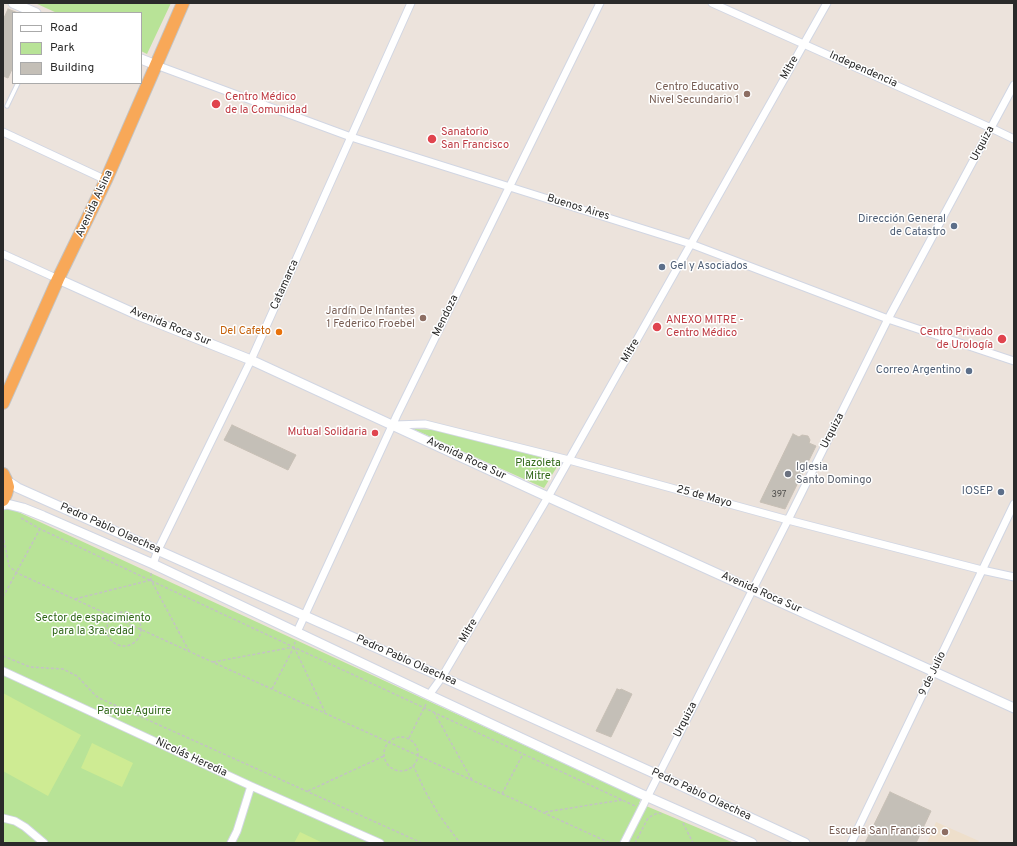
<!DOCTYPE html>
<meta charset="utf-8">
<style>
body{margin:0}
#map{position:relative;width:1017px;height:846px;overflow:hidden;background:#ece3dc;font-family:Overpass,sans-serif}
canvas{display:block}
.frame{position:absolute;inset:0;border:4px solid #2a2a2a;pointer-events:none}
.legend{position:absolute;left:12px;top:12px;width:130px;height:72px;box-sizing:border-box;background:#fff;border:1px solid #aaa;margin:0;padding:5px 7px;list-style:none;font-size:12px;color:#2a2a2a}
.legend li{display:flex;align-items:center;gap:8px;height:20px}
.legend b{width:20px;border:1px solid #aaa}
</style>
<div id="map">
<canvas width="1017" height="846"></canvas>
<div class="frame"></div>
<ul class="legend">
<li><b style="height:5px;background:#fff"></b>Road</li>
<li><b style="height:11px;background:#b8e397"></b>Park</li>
<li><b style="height:11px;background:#c4bfb7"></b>Building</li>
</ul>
</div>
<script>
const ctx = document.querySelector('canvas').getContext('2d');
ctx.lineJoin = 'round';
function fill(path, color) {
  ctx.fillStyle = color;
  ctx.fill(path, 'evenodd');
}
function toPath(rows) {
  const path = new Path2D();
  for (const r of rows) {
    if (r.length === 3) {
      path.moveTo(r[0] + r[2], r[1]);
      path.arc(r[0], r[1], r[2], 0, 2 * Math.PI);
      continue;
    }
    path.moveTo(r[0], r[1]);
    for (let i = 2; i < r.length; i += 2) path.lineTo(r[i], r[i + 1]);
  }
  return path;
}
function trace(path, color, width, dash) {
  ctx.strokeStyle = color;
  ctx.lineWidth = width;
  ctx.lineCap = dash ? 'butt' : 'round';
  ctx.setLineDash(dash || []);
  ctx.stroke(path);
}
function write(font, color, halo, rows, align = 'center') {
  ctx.font = font + ' Overpass,sans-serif';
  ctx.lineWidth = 3;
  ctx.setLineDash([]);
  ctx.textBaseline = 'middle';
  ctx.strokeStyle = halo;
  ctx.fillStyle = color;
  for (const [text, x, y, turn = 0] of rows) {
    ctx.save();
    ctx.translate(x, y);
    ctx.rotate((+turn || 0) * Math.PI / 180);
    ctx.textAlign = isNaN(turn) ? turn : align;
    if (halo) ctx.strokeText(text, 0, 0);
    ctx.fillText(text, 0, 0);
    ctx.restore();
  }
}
fill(toPath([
 [936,822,979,841,978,843,927,843]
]), '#eedfcb');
fill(toPath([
 [35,3,171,3,147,54,141,51,141,13,57,13],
 [413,429,434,430,560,462,544,488],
 [3,505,641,799,639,803,734,843,3,843]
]), '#b8e397');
fill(toPath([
 [3,693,81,735,48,796,3,771],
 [92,743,133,763,122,787,81,768],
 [300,832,323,843,294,843]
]), '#ceeb93');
const building = toPath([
 [8,9,18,13,13,13,13,67,8,78,3,76,3,20,8,9],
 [232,425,296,455,288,470,224,440,232,425],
 [793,434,799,437,802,435,808,436,810,440,809,443,816,446,785,509,760,502,793,434],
 [617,689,620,690,621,689,632,694,611,737,596,731,617,689],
 [890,792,931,811,916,843,865,843,890,792]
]);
fill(building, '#c4bfb7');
trace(building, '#c7bfb5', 1);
const service = toPath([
 [7,106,18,83]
]);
const minor = toPath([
 [712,3,991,128,1014,139],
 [156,65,351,137,691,244,888,319,1014,361],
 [3,132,106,180],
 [3,254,58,279],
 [394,425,425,424,569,460,788,520,982,570,1014,577],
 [153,564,158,550,251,360,411,3],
 [297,632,397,415,600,3],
 [3,671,251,786,380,843],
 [429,695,442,677,548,497,827,3],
 [3,818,15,821,25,827,44,843],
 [231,843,237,831,251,786],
 [624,843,788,520,888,319,1014,85],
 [851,843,1014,504]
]);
const tertiary = toPath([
 [13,3,36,13],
 [141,59,156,65],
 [58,279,138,315,251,360,548,497,1014,708],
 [6,480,18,488,442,677,658,775,805,843],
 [3,505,7,504,23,508,43,516,153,564,429,695,641,794,752,843]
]);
const trunk = toPath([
 [3,403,58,279,106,180,183,3],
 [3,474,6,480,8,487,6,494,3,500]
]);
trace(service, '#d1d6e3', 5.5);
trace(minor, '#d1d6e3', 9);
trace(tertiary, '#d1d6e3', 11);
trace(trunk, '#c3c3c3', 14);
trace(toPath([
 [21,518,40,529,635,806],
 [3,535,9,566,17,573,610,843],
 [151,573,151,580,189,651],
 [3,597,40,529],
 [75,599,151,580],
 [124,629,17],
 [294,647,325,712],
 [3,656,30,667,63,669,77,676,95,695,99,698,422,843],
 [213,662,294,647],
 [272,689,294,647,295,642],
 [434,712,472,780],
 [401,754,17],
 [409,738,426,704],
 [413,765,425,791,439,815,460,843],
 [308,791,384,756],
 [502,794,523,754],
 [545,812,622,800],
 [683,823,693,843],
 [635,843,648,818,653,815,658,813,662,814]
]), '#c3c3c3', 1.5, [3, 2]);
trace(service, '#fff', 3.5);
trace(minor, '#fff', 7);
trace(tertiary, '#fff', 9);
trace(trunk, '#f8a858', 12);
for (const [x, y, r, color] of [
 [747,94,4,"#8d6e63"],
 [216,104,5,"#e0444e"],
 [432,139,5,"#e0444e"],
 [954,226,4,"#5c6f8a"],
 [662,267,4,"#5c6f8a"],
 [423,318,4,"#8d6e63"],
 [657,327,5,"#e0444e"],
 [279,332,4,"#e8710a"],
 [1002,339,5,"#e0444e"],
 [969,371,4,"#5c6f8a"],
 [375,433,4,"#e0444e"],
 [788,474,4,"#6b7280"],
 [1001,492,4,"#5c6f8a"],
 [945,832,4,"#8d6e63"]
]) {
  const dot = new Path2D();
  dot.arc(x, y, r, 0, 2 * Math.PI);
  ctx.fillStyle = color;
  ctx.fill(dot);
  trace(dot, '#fff', 1.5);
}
write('9px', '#504f4d', null, [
 ["397",779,495]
]);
write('11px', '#2a2a2a', '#fff', [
 ["Mitre",790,68,-61],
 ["Independencia",863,70,24],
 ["Urquiza",983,144,-62],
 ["Avenida Alsina",95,204,-65],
 ["Buenos Aires",578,208,17],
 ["Catamarca",285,285,-66],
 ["Mendoza",446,316,-64],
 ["Avenida Roca Sur",170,327,22],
 ["Mitre",631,351,-60],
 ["Urquiza",833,431,-63],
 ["Avenida Roca Sur",466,459,25],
 ["25 de Mayo",704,497,15],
 ["Pedro Pablo Olaechea",110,529,24],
 ["Avenida Roca Sur",761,593,24],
 ["Mitre",469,631,-60],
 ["Pedro Pablo Olaechea",406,661,24],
 ["9 de Julio",933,674,-64],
 ["Urquiza",686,720,-63],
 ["Nicolás Heredia",191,758,25],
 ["Pedro Pablo Olaechea",701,795,25]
]);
write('11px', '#785e54', '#fff', [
 ["Centro Educativo",739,88],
 ["Nivel Secundario 1",739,101],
 ["Jardín De Infantes",415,312],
 ["1 Federico Froebel",415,325],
 ["Escuela San Francisco",937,832]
], 'right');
write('11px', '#be3a42', '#fff', [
 ["Centro Médico",225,98],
 ["de la Comunidad",225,111],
 ["Sanatorio",441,133],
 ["San Francisco",441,146],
 ["ANEXO MITRE -",666,321],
 ["Centro Médico",666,334],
 ["Centro Privado",993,333,"right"],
 ["de Urología",993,346,"right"],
 ["Mutual Solidaria",367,433,"right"]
], 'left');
write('11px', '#4e5e75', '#fff', [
 ["Dirección General",946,220],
 ["de Catastro",946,233],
 ["Gel y Asociados",670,267,"left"],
 ["Correo Argentino",961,371],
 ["IOSEP",993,492]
], 'right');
write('11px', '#c56008', '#fff', [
 ["Del Cafeto",271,332]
], 'right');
write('11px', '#316819', '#fff', [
 ["Plazoleta",538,464],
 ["Mitre",538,477],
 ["Sector de espacimiento",93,619],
 ["para la 3ra. edad",93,632],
 ["Parque Aguirre",134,712]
]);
write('11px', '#5b616d', '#fff', [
 ["Iglesia",796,468],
 ["Santo Domingo",796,481]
], 'left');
</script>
